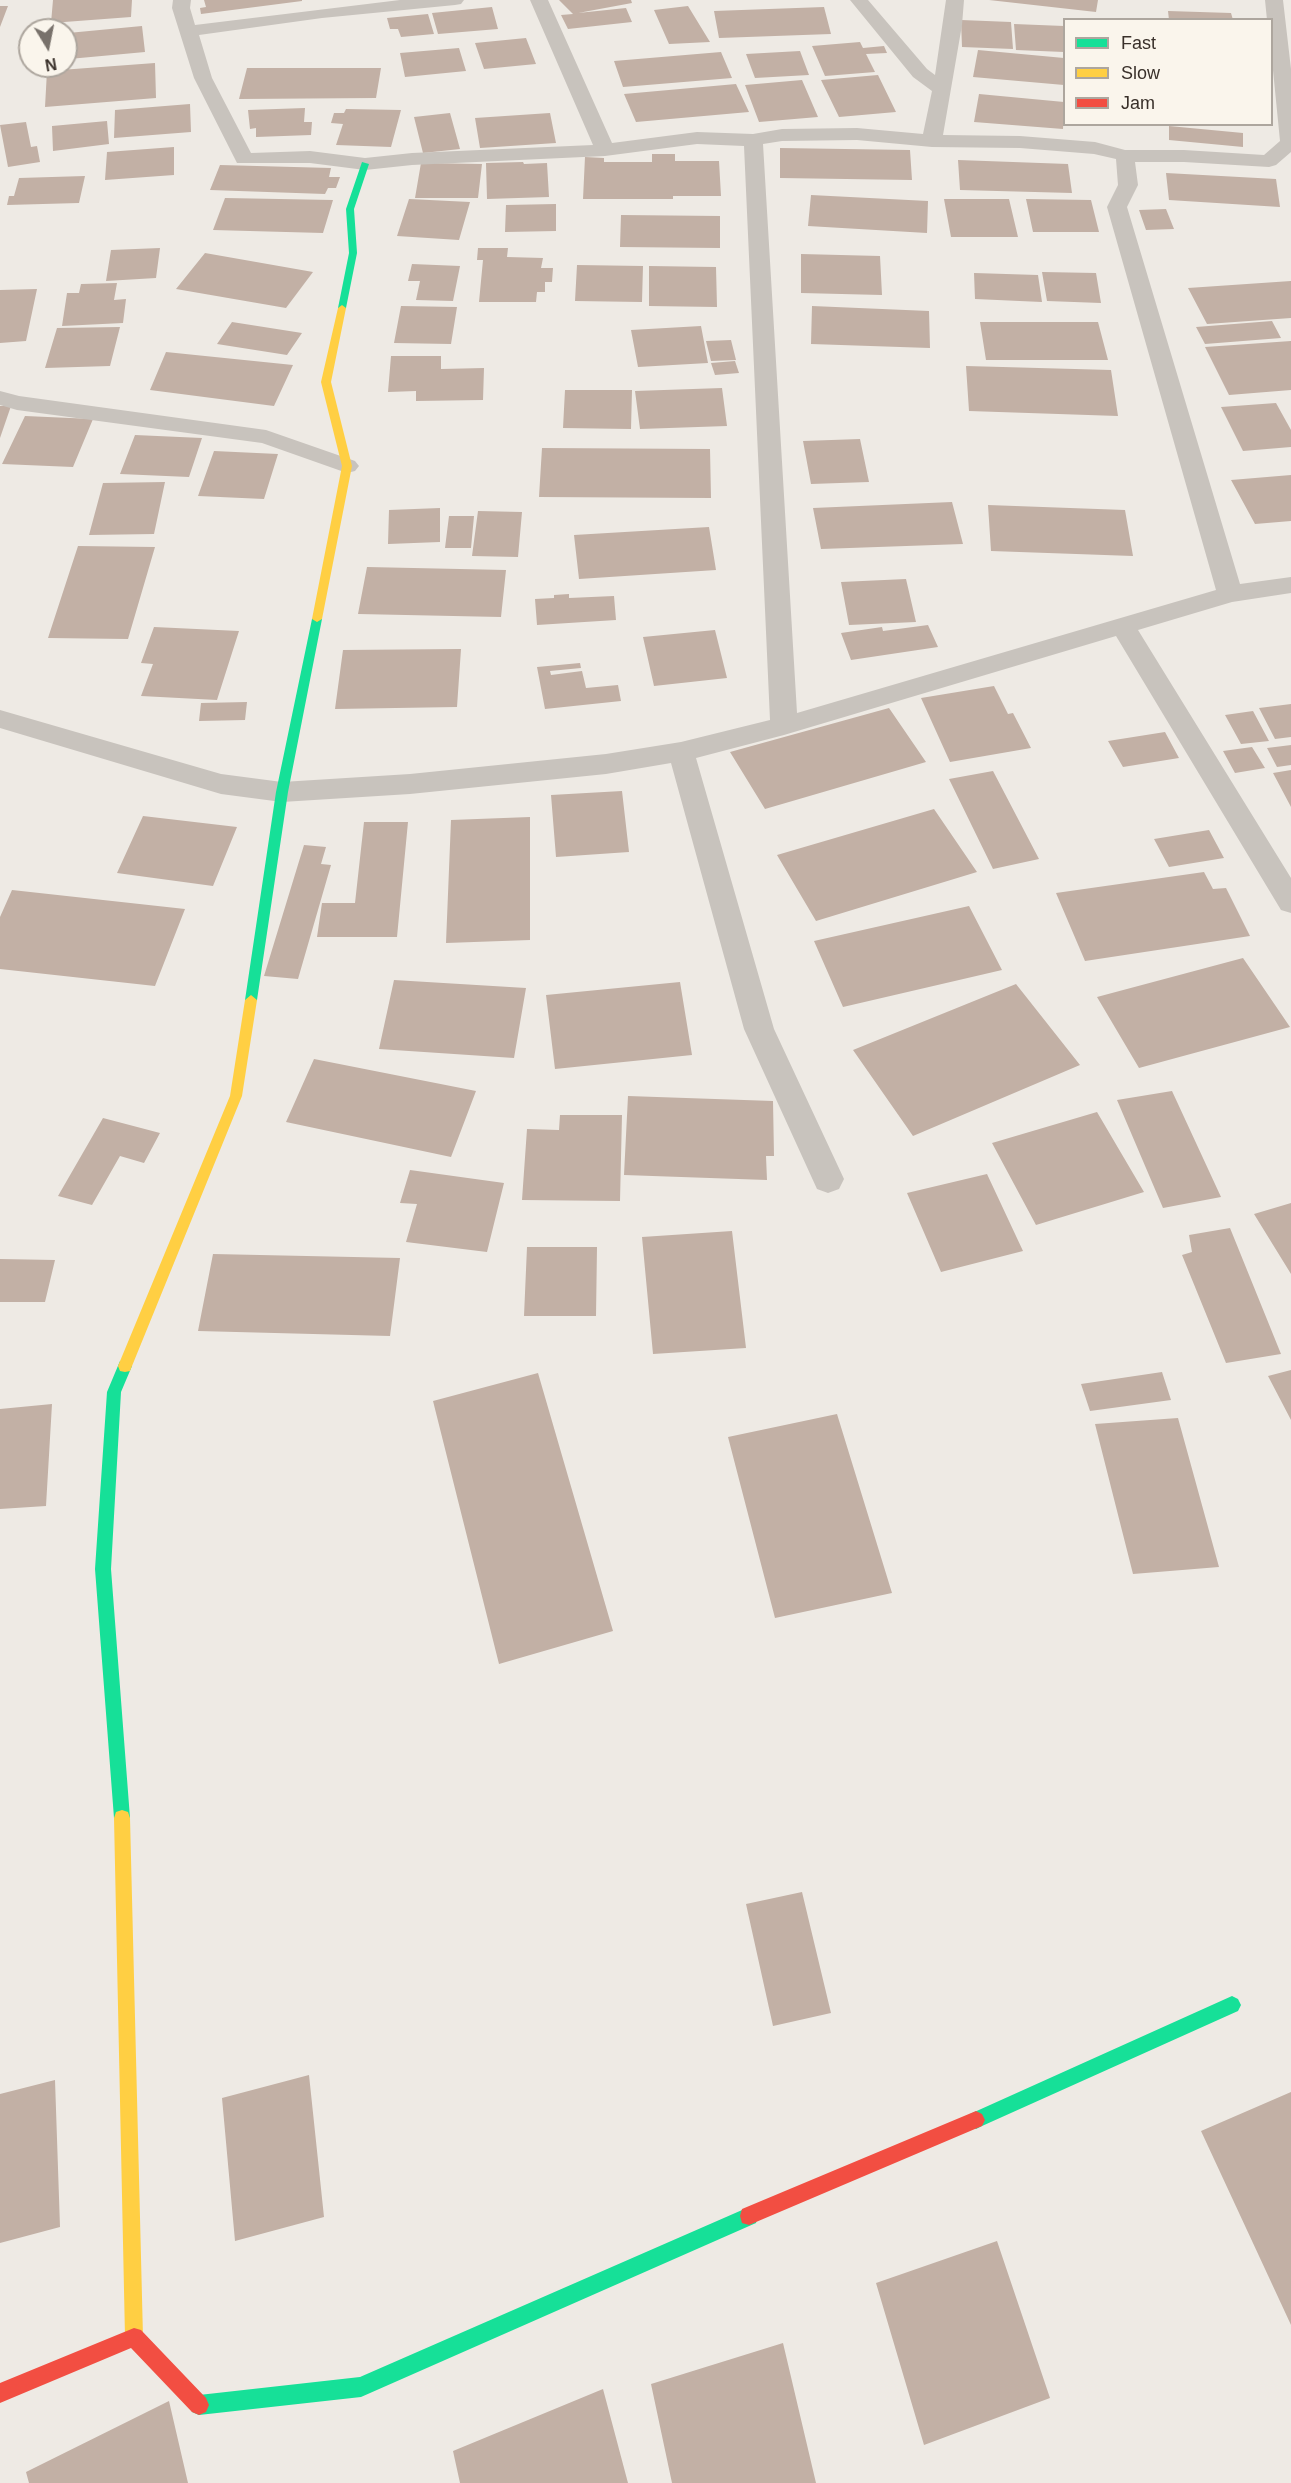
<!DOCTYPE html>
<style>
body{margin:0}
#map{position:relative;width:1291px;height:2483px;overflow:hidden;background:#eeeae4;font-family:Helvetica,sans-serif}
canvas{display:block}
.legend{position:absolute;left:1063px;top:18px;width:210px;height:108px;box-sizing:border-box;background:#faf5ec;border:2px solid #ada69e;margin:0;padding:8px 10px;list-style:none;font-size:18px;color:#39302a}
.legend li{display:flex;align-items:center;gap:12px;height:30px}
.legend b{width:30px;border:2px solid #ada69e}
.north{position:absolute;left:18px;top:18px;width:60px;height:60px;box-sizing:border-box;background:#faf5ec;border:2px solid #ada69e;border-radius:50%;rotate:170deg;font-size:16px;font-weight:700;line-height:24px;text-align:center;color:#39302a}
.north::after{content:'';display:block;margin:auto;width:21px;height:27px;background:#78716b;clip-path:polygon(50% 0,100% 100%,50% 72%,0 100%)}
</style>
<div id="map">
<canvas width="1291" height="2483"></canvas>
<ul class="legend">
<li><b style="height:8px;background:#16e098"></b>Fast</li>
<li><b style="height:8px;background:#ffcf43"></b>Slow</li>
<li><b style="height:8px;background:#f24e42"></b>Jam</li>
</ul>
<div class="north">N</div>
</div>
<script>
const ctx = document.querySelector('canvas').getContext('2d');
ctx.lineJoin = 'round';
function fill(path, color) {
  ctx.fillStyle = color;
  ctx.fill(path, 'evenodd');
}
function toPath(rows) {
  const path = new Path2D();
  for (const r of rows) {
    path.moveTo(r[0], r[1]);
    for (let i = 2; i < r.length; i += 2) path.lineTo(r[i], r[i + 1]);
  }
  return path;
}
fill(toPath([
 [53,0,132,0,131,17,51,23],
 [204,0,302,0,302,1,201,14,200,8,206,7],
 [559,0,631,0,632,3,578,13,626,8,632,22,568,29,561,15,573,14],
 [989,0,1098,0,1096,12],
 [0,6,8,6,0,27],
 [688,6,710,42,669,44,654,10],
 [492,7,498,29,438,34,432,13],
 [824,7,831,34,719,38,714,11],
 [1168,11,1231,13,1233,20,1169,20],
 [428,14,434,34,401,37,398,29,390,29,387,18],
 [961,20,1011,22,1013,49,962,47],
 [1014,24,1064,26,1064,52,1016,50],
 [142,26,145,52,69,59,68,33],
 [526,38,536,64,484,69,475,43],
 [860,42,863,48,884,46,887,53,866,54,875,72,825,76,812,46],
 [459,48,466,71,405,77,400,53],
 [978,50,1064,58,1064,85,973,77],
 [800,51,809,75,755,78,746,54],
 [721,52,732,78,623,87,614,61],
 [155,63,156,98,45,107,47,71],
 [247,68,381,68,376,98,239,99],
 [878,75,896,112,839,117,821,80],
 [802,80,818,117,759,122,745,85],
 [736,84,749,112,636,122,624,94],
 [979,94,1064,102,1063,129,974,122],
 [190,104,191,132,114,138,115,110],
 [305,108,304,122,312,122,311,135,256,137,256,128,250,129,248,110],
 [346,109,401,110,391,147,336,145,343,124,331,123,334,113,344,113],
 [450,113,460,149,423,153,414,117],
 [550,113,556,143,480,148,475,118],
 [107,121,109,144,53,151,52,126],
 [26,122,31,147,37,146,40,162,8,167,0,125],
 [1169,126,1243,133,1243,147,1169,140],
 [174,147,174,175,105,180,107,152],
 [780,148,910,150,912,180,780,178],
 [652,154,675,154,675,161,719,161,721,196,673,196,673,199,583,199,585,157,604,158,604,162,652,162],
 [958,160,1068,164,1072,193,960,190],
 [523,162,524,164,547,163,549,197,487,199,486,163],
 [421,163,482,164,478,198,415,198],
 [220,165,331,168,329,177,340,177,336,188,328,188,325,194,210,190],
 [1166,173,1276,179,1280,207,1169,200],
 [85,176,79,203,7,205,9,196,14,196,19,178],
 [811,195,928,201,927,233,808,226],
 [225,198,333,200,323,233,213,230],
 [409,199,470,202,459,240,397,236],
 [944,199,1009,199,1018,237,951,237],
 [1026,199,1091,200,1099,232,1033,232],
 [556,204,556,231,505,232,506,205],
 [1166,209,1174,229,1146,230,1139,210],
 [621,215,720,216,720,248,620,247],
 [160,248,156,278,106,281,111,250],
 [478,248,508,248,507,257,543,258,541,268,553,268,552,282,545,282,545,292,537,292,536,302,479,302,483,260,477,260],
 [205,253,313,272,286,308,176,289],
 [801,254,880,256,882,295,801,293],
 [412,264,460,266,453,301,416,300,420,281,408,281],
 [577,265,643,266,642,302,575,301],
 [649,266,716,267,717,307,649,306],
 [1042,272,1096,273,1101,303,1047,301],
 [974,273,1038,275,1042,302,975,299],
 [1291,281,1291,318,1207,324,1188,288],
 [117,283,114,300,126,299,123,323,62,326,67,293,79,293,81,284],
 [37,289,26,341,0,343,0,290],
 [401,306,457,307,451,344,394,343],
 [812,306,929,311,930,348,811,344],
 [1272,321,1281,338,1205,344,1196,327],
 [232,322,302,333,287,355,217,344],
 [980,322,1098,322,1108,360,986,360],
 [701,326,708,363,638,367,631,330],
 [120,327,110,366,45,368,57,328],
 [731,340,736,360,711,361,706,341],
 [1291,341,1291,390,1229,395,1205,347],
 [166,352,293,365,274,406,150,390],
 [391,356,441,356,441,369,484,368,483,400,416,401,416,391,388,392],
 [735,361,739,373,715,375,711,363],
 [966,366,1111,370,1118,416,969,411],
 [722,388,727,426,640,429,635,391],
 [565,390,632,390,631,429,563,428],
 [1276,403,1291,430,1291,447,1243,451,1221,407],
 [0,406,11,406,0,438],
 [25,416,93,419,73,467,2,464],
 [135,435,202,438,189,477,120,474],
 [860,439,869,482,811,484,803,441],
 [542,448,710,449,711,498,539,497],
 [214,451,278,454,264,499,198,496],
 [1291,475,1291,521,1255,524,1231,480],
 [165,482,154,534,89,535,103,483],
 [952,502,963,544,821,549,813,508],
 [988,505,1125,510,1133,556,991,551],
 [440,508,440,542,388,544,389,510],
 [478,511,522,512,518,557,472,556],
 [449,516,474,516,471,548,445,548],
 [709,527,716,570,579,579,574,535],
 [78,546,155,547,128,639,48,638],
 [367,567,506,570,501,617,358,614],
 [906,579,916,622,849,625,841,582],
 [569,594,569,598,614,596,616,620,537,625,535,599,554,598,554,595],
 [928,625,938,647,851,660,841,633,882,627,883,631],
 [154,627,239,631,217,700,141,696,153,664,141,663],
 [715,630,727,678,654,686,643,637],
 [461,649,457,707,335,709,343,650],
 [580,663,581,668,550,671,551,675,582,671,586,688,618,685,621,701,545,709,537,667],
 [994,686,1008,714,1013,713,1031,748,950,762,921,698],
 [247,702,245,720,199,721,201,703],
 [1291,704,1291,737,1275,739,1259,708],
 [889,708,926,762,765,809,730,752],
 [1253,711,1269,741,1241,744,1225,715],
 [1165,732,1179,758,1123,767,1108,741],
 [1291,745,1291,765,1277,767,1267,748],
 [1252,747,1265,768,1235,773,1223,751],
 [1291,770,1291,807,1273,773],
 [993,771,1039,859,993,869,949,779],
 [622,791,629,852,556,857,551,795],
 [934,809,977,872,816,921,777,855],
 [143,816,237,827,213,886,117,873],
 [530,817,530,940,446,943,451,820],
 [364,822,408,822,397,937,317,937,322,903,355,903],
 [1209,830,1224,858,1169,867,1154,839],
 [304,845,326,847,321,864,331,865,298,979,264,976],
 [1204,872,1213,889,1226,888,1250,936,1085,961,1056,893],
 [12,890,185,909,155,986,0,969,0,917],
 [969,906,1002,970,843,1007,814,941],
 [1243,958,1290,1027,1139,1068,1097,997],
 [394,980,526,988,514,1058,379,1049],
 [680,982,692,1055,555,1069,546,995],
 [1016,984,1080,1065,913,1136,853,1050],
 [314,1059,476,1091,451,1157,286,1122],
 [1172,1091,1221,1197,1163,1208,1117,1100],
 [628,1096,773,1101,774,1156,766,1156,767,1180,624,1175],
 [1097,1112,1144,1192,1036,1225,992,1143],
 [560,1115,622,1115,620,1201,522,1200,527,1129,559,1130],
 [103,1118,160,1133,144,1163,120,1156,92,1205,58,1196],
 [410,1170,504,1183,487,1252,406,1242,417,1204,400,1203],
 [987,1174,1023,1251,941,1272,907,1193],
 [1291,1203,1291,1274,1254,1214],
 [1230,1228,1281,1354,1226,1363,1182,1255,1192,1252,1189,1235],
 [732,1231,746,1348,653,1354,642,1237],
 [527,1247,597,1247,596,1316,524,1316],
 [213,1254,400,1258,390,1336,198,1331],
 [0,1259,55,1260,45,1302,0,1302],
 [1291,1370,1291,1420,1268,1376],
 [1162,1372,1171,1400,1090,1411,1081,1384],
 [538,1373,613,1631,499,1664,433,1401],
 [52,1404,46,1506,0,1509,0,1409],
 [837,1414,892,1593,775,1618,728,1437],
 [1178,1418,1219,1567,1133,1574,1095,1424],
 [802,1892,831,2013,773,2026,746,1904],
 [309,2075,324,2217,235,2241,222,2098],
 [55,2080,60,2227,0,2243,0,2094],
 [1291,2092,1291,2325,1201,2131],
 [997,2241,1050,2398,924,2445,876,2283],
 [783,2343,816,2483,672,2483,651,2384],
 [603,2389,628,2483,460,2483,453,2451],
 [169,2401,188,2483,29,2483,26,2472]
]), '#c2b0a5');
fill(toPath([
 [173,0,191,0,190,8,195,25,400,0,464,0,461,4,455,5,322,18,199,35,212,78,251,153,310,151,365,158,412,153,593,145,530,0,548,0,612,143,697,132,753,134,782,129,857,128,923,134,932,91,913,77,850,0,868,0,927,69,935,75,946,0,964,0,962,25,943,135,1020,136,1095,142,1125,150,1184,150,1264,155,1280,141,1272,60,1272,20,1267,20,1265,0,1283,0,1291,69,1291,152,1276,165,1269,167,1184,162,1135,162,1138,185,1127,207,1240,584,1291,577,1291,593,1232,602,1138,630,1291,878,1291,913,1281,910,1116,636,784,735,696,758,774,1029,844,1179,839,1189,828,1193,817,1189,744,1029,671,763,606,774,410,794,282,802,221,794,0,728,0,710,221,774,282,782,410,774,606,754,681,742,770,720,744,146,697,144,605,156,412,165,365,170,310,163,237,163,194,78,172,8,173,0],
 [857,140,932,147,1020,148,1094,154,1116,159,1118,185,1107,207,1216,590,797,713,763,144,782,141,857,140],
 [0,391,19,396,266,430,355,461,359,466,355,471,347,473,262,443,17,410,0,405,0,391]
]), '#c8c3bd');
fill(toPath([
 [362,162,369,164,354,209,357,253,346,308,342,311,338,308,349,253,346,209,362,162],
 [317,616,322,619,288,792,257,1000,251,1005,245,1000,276,792,312,619,317,616],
 [125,1360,130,1361,132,1366,121,1392,111,1569,130,1818,128,1824,122,1826,116,1824,114,1818,95,1569,107,1392,120,1361,125,1360],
 [1232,1996,1238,1999,1241,2005,1238,2011,982,2126,976,2129,970,2126,967,2120,970,2114,1232,1996],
 [749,2207,756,2209,758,2216,756,2223,361,2397,199,2415,192,2412,189,2405,192,2398,199,2395,360,2377,749,2207]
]), '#16e098');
fill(toPath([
 [342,305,346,308,331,382,352,466,322,619,317,622,312,619,342,466,321,382,338,308,342,305],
 [251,995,257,1000,242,1096,132,1366,130,1371,125,1372,120,1371,118,1366,230,1096,245,1000,251,995],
 [122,1810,128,1812,130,1818,143,2337,141,2344,134,2346,127,2344,125,2337,114,1818,116,1812,122,1810]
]), '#ffcf43');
fill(toPath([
 [976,2111,982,2114,985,2120,982,2126,749,2225,742,2223,740,2216,742,2209,976,2111],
 [134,2328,141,2330,206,2398,209,2405,206,2412,199,2415,192,2412,131,2348,0,2403,0,2383,134,2328]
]), '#f24e42');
</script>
